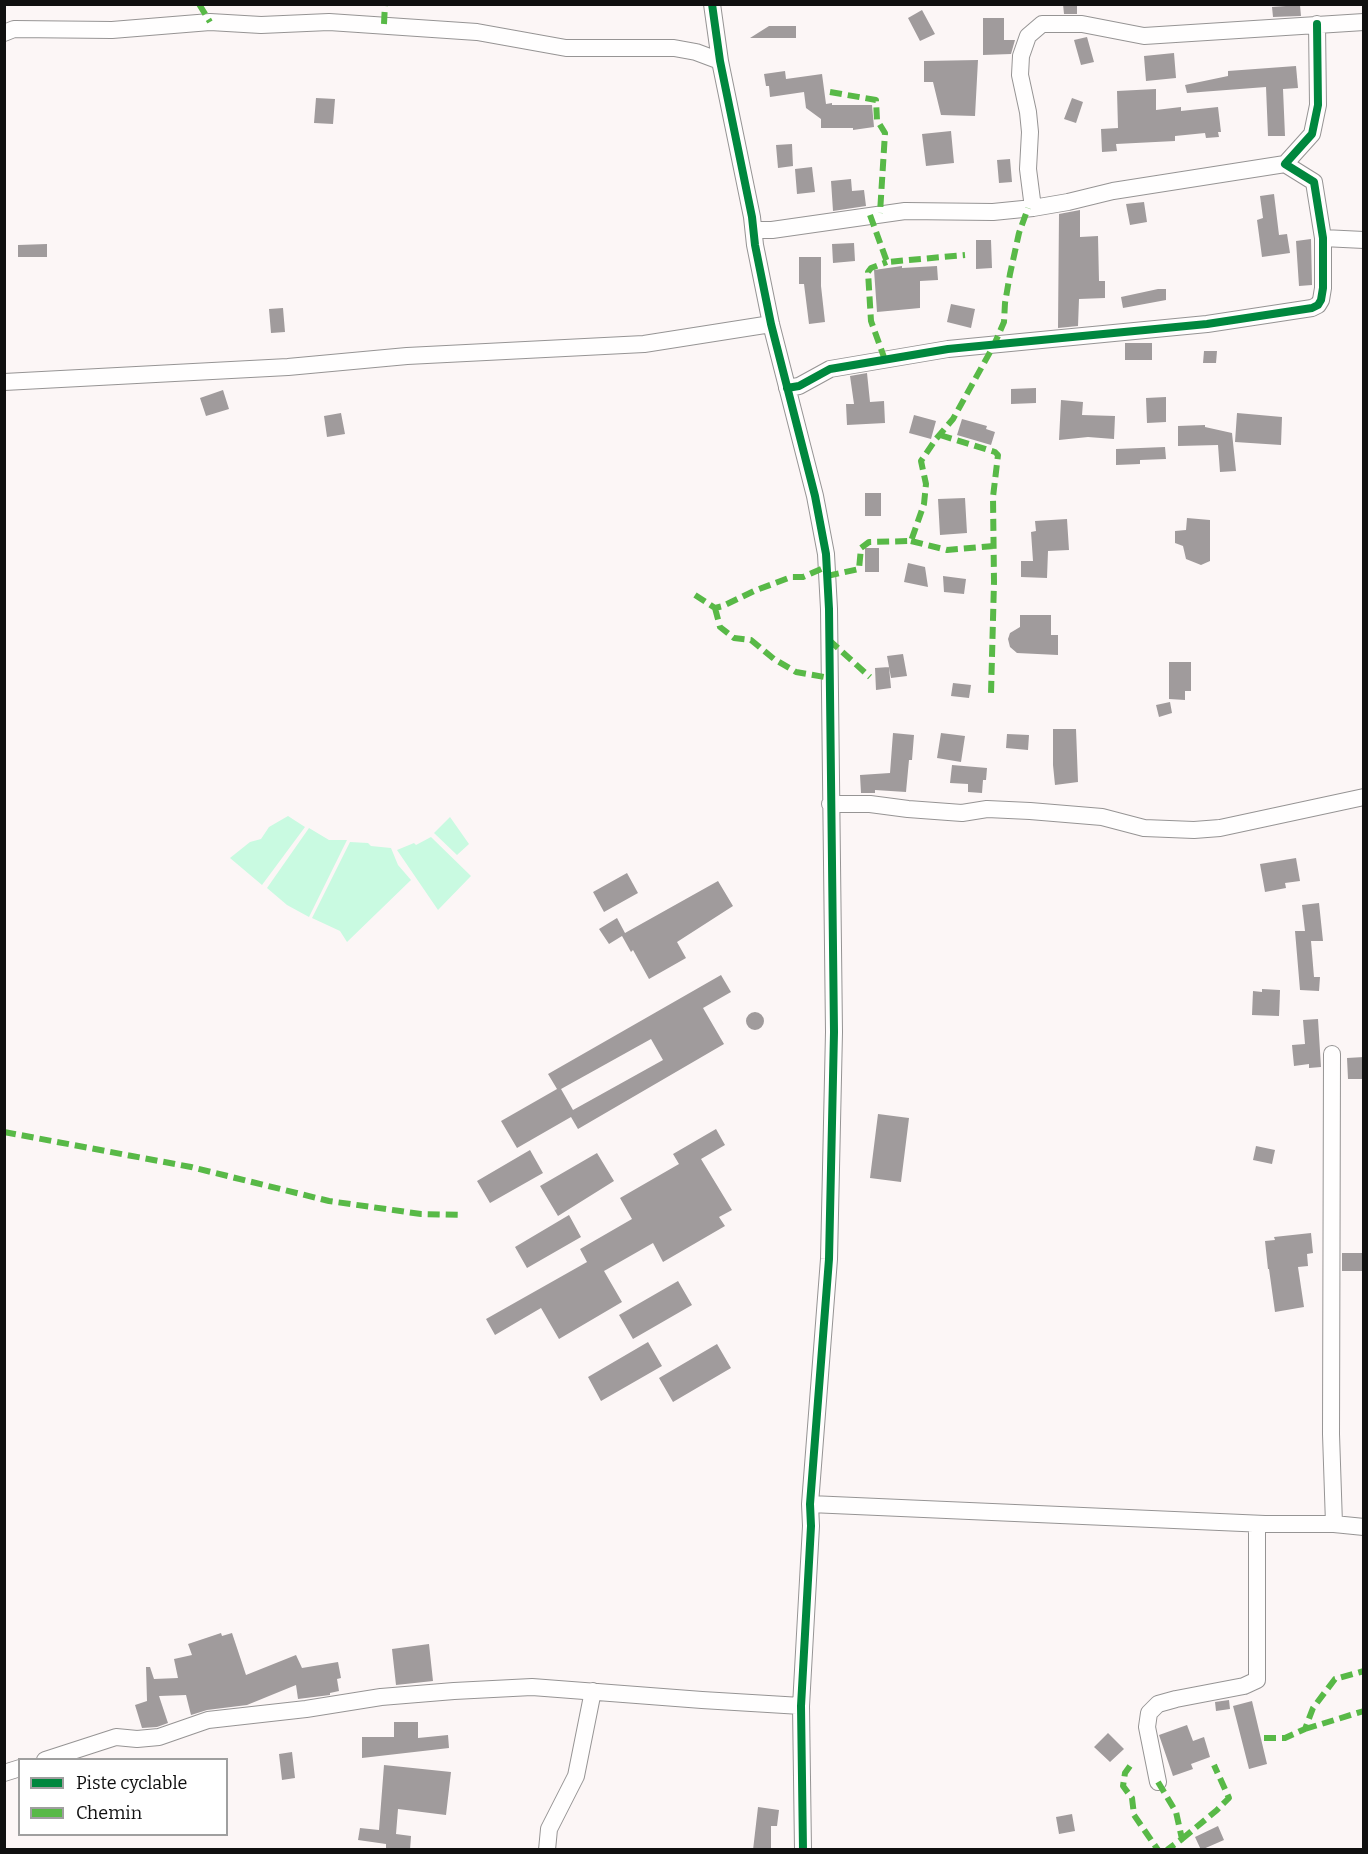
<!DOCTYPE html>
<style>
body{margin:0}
#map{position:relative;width:1368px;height:1854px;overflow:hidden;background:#fcf6f6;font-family:Bitter,serif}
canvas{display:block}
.frame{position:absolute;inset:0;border:6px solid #101010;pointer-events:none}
.legend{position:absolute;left:18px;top:1758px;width:210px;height:78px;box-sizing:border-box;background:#fff;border:2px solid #9f9f9f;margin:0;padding:8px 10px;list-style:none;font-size:18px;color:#101010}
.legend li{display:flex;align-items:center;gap:12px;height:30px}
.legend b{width:30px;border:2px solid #9f9f9f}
</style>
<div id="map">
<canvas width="1368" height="1854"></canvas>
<div class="frame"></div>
<ul class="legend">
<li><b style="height:8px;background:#00873e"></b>Piste cyclable</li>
<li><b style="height:8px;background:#58b947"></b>Chemin</li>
</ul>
</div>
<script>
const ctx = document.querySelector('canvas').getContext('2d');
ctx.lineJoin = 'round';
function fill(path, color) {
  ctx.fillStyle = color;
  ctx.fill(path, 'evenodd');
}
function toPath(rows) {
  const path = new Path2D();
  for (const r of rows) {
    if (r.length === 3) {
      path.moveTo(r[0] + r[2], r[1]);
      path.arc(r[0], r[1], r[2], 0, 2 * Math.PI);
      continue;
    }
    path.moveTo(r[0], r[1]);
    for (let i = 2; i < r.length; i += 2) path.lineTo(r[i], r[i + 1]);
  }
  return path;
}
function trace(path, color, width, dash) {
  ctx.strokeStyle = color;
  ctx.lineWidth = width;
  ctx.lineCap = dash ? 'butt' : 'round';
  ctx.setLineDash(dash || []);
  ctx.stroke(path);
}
fill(toPath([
 [288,816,305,827,262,885,230,858,250,842,261,839,269,827],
 [450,817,469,844,457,855,434,833],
 [309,828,329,840,347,840,309,917,287,905,267,888],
 [431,837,471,876,438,910,397,850,414,843,416,845],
 [350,842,368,843,371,846,391,848,398,865,411,880,347,942,340,931,312,918]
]), '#c9fae1');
fill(toPath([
 [1063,4,1077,4,1077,14,1064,14],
 [1300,5,1301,16,1273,17,1272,7],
 [922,10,935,34,920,41,908,18],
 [983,18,1004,18,1004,40,1015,40,1011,54,983,55],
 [769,26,796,26,796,38,750,38],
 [1087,37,1094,62,1081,65,1074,40],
 [1174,53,1176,78,1146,81,1144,56],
 [978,60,975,116,941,115,933,82,924,82,924,61],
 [1296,66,1298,88,1283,89,1285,136,1268,136,1266,87,1187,93,1185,85,1228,76,1228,71],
 [785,71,786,79,822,74,826,104,832,103,832,105,872,105,874,127,853,130,853,128,821,128,821,119,806,108,804,92,770,97,769,86,766,86,764,74],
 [1156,89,1156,110,1181,107,1181,111,1218,107,1221,132,1218,132,1219,137,1206,138,1205,133,1175,136,1175,141,1116,144,1117,151,1102,152,1101,129,1118,128,1117,91],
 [316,98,335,99,333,124,314,123],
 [1072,98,1083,102,1076,123,1064,119],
 [951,131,954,163,926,166,922,134],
 [792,144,793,166,778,168,776,145],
 [1010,159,1012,182,999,183,997,160],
 [812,167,815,192,797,194,795,169],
 [851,179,852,191,864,190,866,206,833,211,831,181],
 [1274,194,1279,235,1287,234,1290,253,1262,257,1257,220,1263,218,1260,196],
 [1144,202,1147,222,1130,225,1126,204],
 [1080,210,1080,237,1098,236,1099,281,1105,281,1105,298,1079,299,1078,326,1058,328,1059,214],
 [1311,239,1312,285,1299,286,1296,241],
 [976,240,991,240,992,268,976,269],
 [854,243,855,261,833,263,832,244],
 [47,244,47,257,18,257,18,245],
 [799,257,821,257,821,286,825,322,809,324,804,284,799,284],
 [902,266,902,268,937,266,938,280,920,281,920,308,877,312,874,270],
 [1158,289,1166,289,1166,300,1123,308,1121,297],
 [951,304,975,309,971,328,947,322],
 [283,308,285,332,271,333,269,309],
 [1125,343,1152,343,1152,360,1125,360],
 [1204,351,1217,351,1216,363,1203,363],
 [867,373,870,402,884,401,885,423,847,425,846,404,854,404,850,376],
 [1036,388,1036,403,1011,404,1011,389],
 [223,390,229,409,206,416,200,398],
 [1166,397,1166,422,1147,423,1146,398],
 [1061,400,1083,402,1082,415,1115,416,1114,439,1088,437,1059,440],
 [341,413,345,434,327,437,324,416],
 [1237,413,1282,417,1281,445,1235,442],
 [914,415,936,421,931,439,909,433],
 [962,419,987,426,986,429,995,432,991,445,957,435],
 [1205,425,1205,427,1232,433,1236,471,1220,472,1218,445,1178,446,1178,426],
 [1165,447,1166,459,1140,460,1140,464,1116,465,1116,449],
 [865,493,881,493,881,516,865,516],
 [965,498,967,533,940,535,938,499],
 [1187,518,1210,520,1210,561,1201,565,1186,559,1183,546,1175,543,1175,531,1186,530],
 [1067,519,1069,550,1048,551,1047,578,1021,577,1021,561,1033,561,1031,532,1036,531,1035,521],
 [865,548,879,548,879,572,865,572],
 [908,563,925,567,928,587,904,582],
 [943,576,966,579,964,594,944,592],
 [1020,615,1051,615,1051,635,1058,635,1058,655,1017,653,1010,647,1008,639,1010,633,1020,627],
 [903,654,907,676,891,678,887,656],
 [1169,662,1191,662,1191,691,1185,691,1185,700,1169,699],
 [889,667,891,688,876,690,875,668],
 [953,683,971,685,969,698,951,696],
 [1170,702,1172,713,1159,717,1156,705],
 [1053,729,1076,729,1078,782,1055,785,1053,765],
 [893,733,914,735,912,760,909,760,906,792,875,790,875,793,861,793,860,775,890,773],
 [941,733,965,736,961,762,937,758],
 [1007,734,1029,735,1028,750,1006,748],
 [952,765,987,768,986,780,983,780,982,793,968,792,968,784,950,783],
 [1296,858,1300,881,1285,883,1286,888,1265,892,1260,864],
 [627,873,638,893,604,912,593,892],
 [718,881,733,906,677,942,686,958,649,979,633,950,631,952,622,936,609,944,599,929,617,918,625,933],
 [1319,903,1323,941,1311,941,1314,977,1320,977,1319,991,1300,990,1295,931,1305,931,1302,905],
 [721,975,731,992,703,1008,724,1044,578,1129,571,1117,517,1148,501,1121,557,1089,548,1074],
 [651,1039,663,1060,573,1110,561,1089],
 [1262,989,1280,990,1279,1016,1252,1015,1253,991,1262,992],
 [755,1021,9],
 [1318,1019,1321,1067,1309,1068,1309,1064,1294,1066,1292,1045,1305,1044,1303,1020],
 [1364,1057,1364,1079,1348,1079,1347,1058],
 [878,1114,909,1118,901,1182,870,1178],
 [716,1129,725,1145,701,1159,732,1210,719,1217,725,1226,663,1262,653,1243,604,1271,622,1302,559,1339,541,1308,495,1335,486,1319,587,1262,580,1249,632,1219,620,1198,679,1164,673,1154],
 [1256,1146,1275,1150,1272,1164,1253,1160],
 [530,1150,543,1173,490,1203,477,1181],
 [597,1153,614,1181,558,1216,540,1186],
 [569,1215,581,1237,527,1268,515,1247],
 [1311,1233,1313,1253,1307,1254,1308,1266,1298,1267,1304,1307,1275,1312,1269,1269,1268,1269,1265,1241,1275,1240,1274,1237],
 [1342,1253,1364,1253,1364,1271,1342,1271],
 [678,1281,692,1305,633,1339,619,1315],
 [648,1342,662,1366,601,1401,588,1377],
 [717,1344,731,1368,673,1402,659,1378],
 [221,1633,222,1636,232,1633,246,1675,296,1655,302,1668,338,1662,341,1678,337,1679,339,1691,330,1693,330,1695,298,1699,296,1685,247,1705,207,1710,191,1715,186,1695,159,1696,168,1723,157,1727,142,1728,135,1705,147,1701,146,1667,150,1667,154,1679,178,1678,174,1659,192,1655,188,1644],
 [429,1644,433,1681,396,1685,392,1649],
 [1229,1700,1230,1709,1216,1711,1215,1702],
 [1252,1701,1267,1764,1249,1769,1233,1706],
 [394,1722,418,1722,418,1738,448,1735,449,1748,362,1758,362,1737,394,1737],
 [1187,1725,1193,1741,1204,1737,1210,1757,1191,1764,1193,1769,1173,1776,1159,1735],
 [1108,1733,1124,1749,1110,1762,1094,1747],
 [292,1752,295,1778,282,1780,279,1754],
 [384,1765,451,1772,446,1815,398,1809,396,1834,411,1836,410,1850,386,1850,386,1844,358,1840,360,1828,379,1830],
 [758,1807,779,1810,777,1826,771,1826,771,1850,753,1850],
 [1072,1814,1075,1831,1059,1834,1056,1817],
 [1218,1826,1224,1840,1201,1850,1195,1837]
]), '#a09b9c');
const street = toPath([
 [712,4,720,61,752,217,755,245,771,324,815,496,826,554,829,609,834,1032,829,1259,810,1504,811,1526,801,1706,803,1850],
 [4,33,14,29,112,30,210,22,261,25,329,22,477,32,566,48,674,48,696,52,720,61],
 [1033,208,1028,169,1030,132,1028,112,1020,75,1021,56,1028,36,1042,24,1082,24,1144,36,1364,22],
 [754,230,772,230,905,211,993,212,1033,208,1068,202,1113,191,1285,164],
 [1323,238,1364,240],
 [4,382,288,367,407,356,644,344,771,324],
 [787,388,799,386,830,369,948,349,1207,324,1312,308,1318,305,1321,300,1323,288,1323,238,1314,182,1285,164,1312,134,1318,105,1317,24],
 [830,804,870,804,908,809,962,813,987,809,1030,811,1102,817,1144,828,1194,830,1220,828,1364,797],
 [1332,1054,1331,1434,1334,1524],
 [810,1504,1265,1524,1334,1524,1364,1527],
 [45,1760,116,1737,137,1739,159,1737,208,1720,306,1709,381,1697,454,1691,532,1687,702,1700,801,1706],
 [4,1773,20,1768],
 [1158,1782,1147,1727,1149,1713,1158,1704,1176,1699,1244,1686,1257,1680,1257,1524],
 [547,1850,549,1829,576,1776,593,1691]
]);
trace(street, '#969494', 18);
trace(street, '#fffefe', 16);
trace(toPath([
 [199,4,210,22],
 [384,24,385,4],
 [830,92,876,100,877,120,885,133,880,213],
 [870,215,887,262,965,255],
 [885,360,871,321,868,272,871,268,887,262],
 [940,435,995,452,998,455,993,497,994,582,991,694],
 [911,541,947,550,994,546],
 [827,576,859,569,861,548,869,542,911,541,924,504,926,484,921,461,936,439,953,419,994,345,1004,322,1005,303,1010,274,1019,233,1028,208],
 [695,595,715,608,723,606,754,591,791,577,803,577,826,567],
 [715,608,720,627,734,638,751,640,774,659,796,672,830,678],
 [829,640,870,677],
 [4,1132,191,1167,329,1201,421,1214,463,1215],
 [1305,1729,1364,1711],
 [1264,1738,1285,1738,1305,1729,1313,1708,1335,1679,1364,1671],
 [1130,1766,1125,1773,1123,1786,1132,1798,1134,1815,1158,1850],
 [1158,1782,1176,1812,1182,1839,1167,1850],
 [1182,1839,1217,1810,1229,1798,1214,1765]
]), '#58b947', 6, [12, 6]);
trace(toPath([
 [712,4,720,61,752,217,755,245,771,324,815,496,826,554,829,609,834,1032,829,1259,810,1504,811,1526,801,1706,803,1850],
 [787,388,799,386,830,369,948,349,1207,324,1312,308,1318,305,1321,300,1323,288,1323,238,1314,182,1285,164,1312,134,1318,105,1317,24]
]), '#00873e', 8);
</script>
